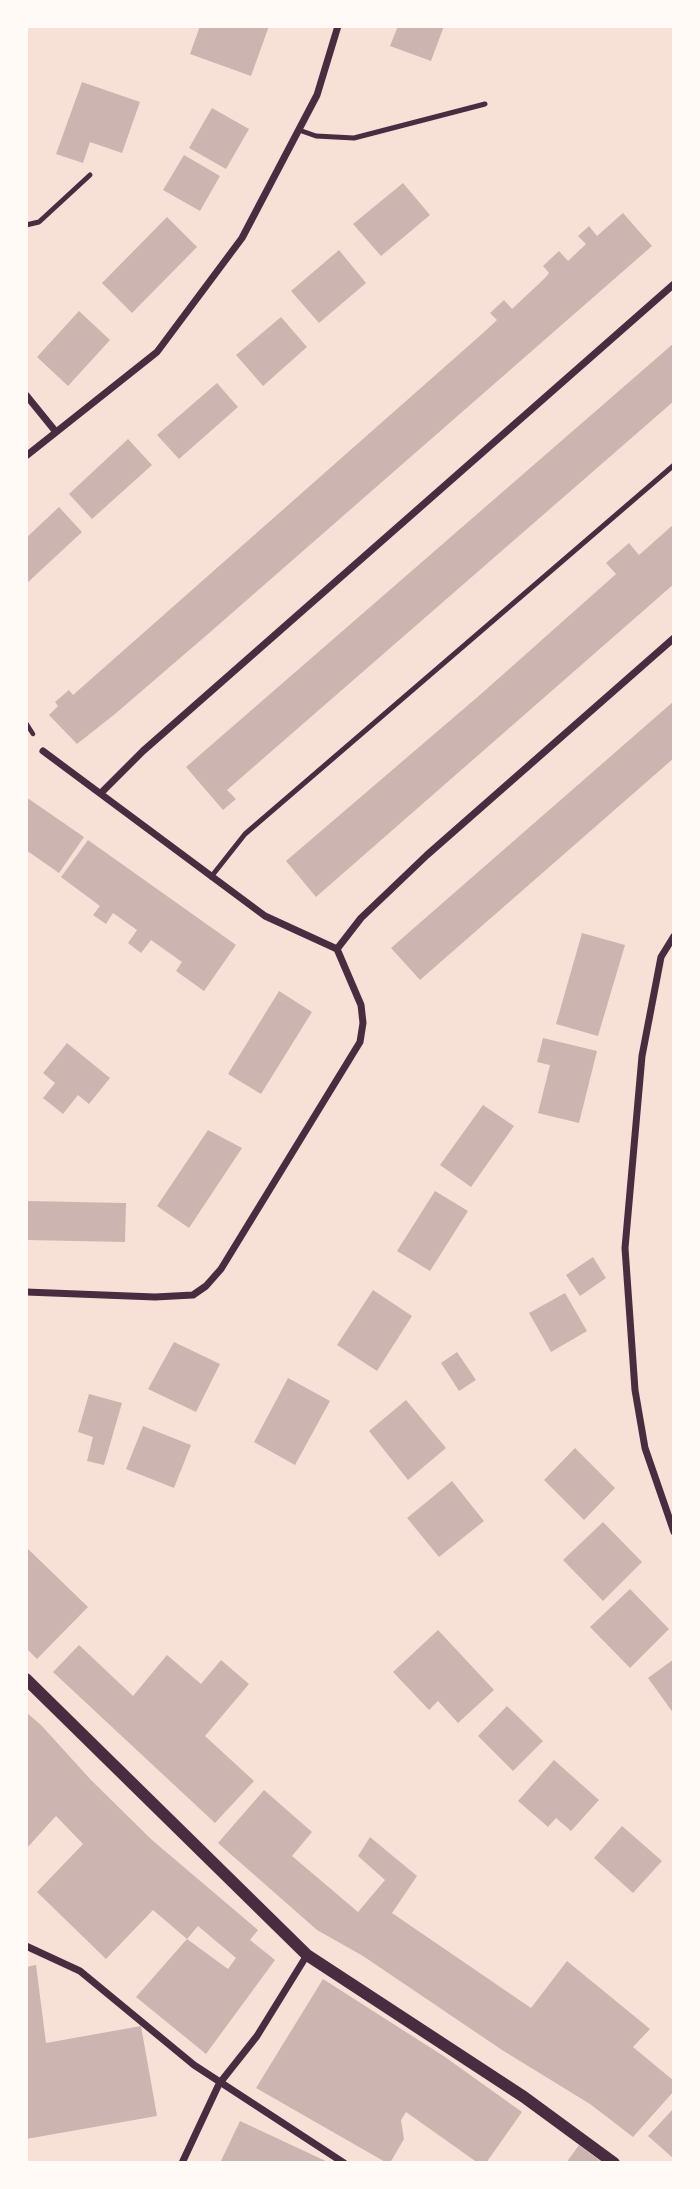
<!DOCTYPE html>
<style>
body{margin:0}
#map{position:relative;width:700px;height:2189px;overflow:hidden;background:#f7e1d7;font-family:"PT Serif",serif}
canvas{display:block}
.frame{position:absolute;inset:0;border:28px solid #fffaf5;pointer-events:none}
</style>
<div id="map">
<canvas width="700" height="2189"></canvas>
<div class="frame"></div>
</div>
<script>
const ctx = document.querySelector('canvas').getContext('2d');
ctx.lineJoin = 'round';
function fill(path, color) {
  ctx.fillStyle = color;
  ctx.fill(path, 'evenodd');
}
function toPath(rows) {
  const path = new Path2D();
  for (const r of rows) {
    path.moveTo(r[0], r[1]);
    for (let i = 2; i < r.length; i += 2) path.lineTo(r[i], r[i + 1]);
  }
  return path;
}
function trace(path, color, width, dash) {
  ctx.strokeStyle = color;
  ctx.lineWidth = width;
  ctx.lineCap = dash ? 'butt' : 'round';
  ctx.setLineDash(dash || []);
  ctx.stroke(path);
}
fill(toPath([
 [200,26,269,26,251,76,190,54],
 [398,26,444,26,431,61,390,46],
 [82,82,140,102,122,153,90,142,83,163,56,154],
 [212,108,249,129,226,169,189,148],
 [184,155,220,176,200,211,163,190],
 [403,183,430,215,381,256,353,224],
 [623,213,652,246,208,634,115,714,77,744,49,715,58,706,55,702,69,690,73,695,483,333,497,320,490,313,504,300,512,309,545,278,549,273,543,266,559,251,568,261,586,244,578,236,589,226,597,236],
 [167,217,197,247,132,313,102,283],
 [339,250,366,283,319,323,291,291],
 [79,311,110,340,68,386,37,357],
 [281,317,307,347,263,386,236,355],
 [674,343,674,401,227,790,236,799,223,810,186,767],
 [217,383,238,407,179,459,157,435],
 [128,439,152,465,92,519,69,494],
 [59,507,82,532,26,584,26,538],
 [674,524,674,584,316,897,286,861,481,694,616,574,606,563,629,543,639,555],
 [674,701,674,758,420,980,391,948],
 [26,797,84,837,59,873,26,850],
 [88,840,236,945,204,991,176,971,182,962,151,940,141,953,128,943,137,930,113,913,106,924,93,915,100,906,61,877],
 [582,933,625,945,598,1036,556,1024],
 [279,991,312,1012,261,1094,228,1074],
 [543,1038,597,1051,579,1123,538,1113,550,1065,537,1062],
 [67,1043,110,1078,89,1104,78,1095,63,1114,43,1098,55,1083,43,1073],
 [483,1105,514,1126,471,1187,440,1165],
 [208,1130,242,1148,189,1228,157,1206],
 [435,1191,468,1211,430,1271,397,1251],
 [28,1201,126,1203,125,1242,27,1240],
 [593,1257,606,1278,580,1296,566,1275],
 [373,1290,412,1316,377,1371,337,1345],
 [565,1293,587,1331,551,1352,529,1313],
 [174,1342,220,1364,196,1412,148,1389],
 [457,1352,476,1380,459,1391,441,1363],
 [288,1378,330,1401,295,1465,254,1442],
 [89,1394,122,1403,104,1465,87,1461,93,1437,78,1432],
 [406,1400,446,1448,408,1480,369,1431],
 [143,1426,191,1445,174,1488,126,1469],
 [575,1448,615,1488,584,1520,544,1480],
 [452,1481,484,1521,439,1557,407,1518],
 [603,1522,642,1562,603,1601,563,1560],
 [26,1547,88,1607,37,1659,26,1648],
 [630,1589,669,1629,630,1668,590,1627],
 [438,1630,494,1690,458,1723,438,1701,429,1710,393,1672],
 [79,1645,133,1696,167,1655,201,1684,221,1660,249,1684,205,1736,254,1781,215,1823,53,1672],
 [674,1659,674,1714,648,1678],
 [507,1706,543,1741,513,1771,478,1736],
 [26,1712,41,1725,91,1780,152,1840,258,1930,250,1940,275,1960,206,2054,136,1997,187,1939,228,1969,236,1958,198,1926,187,1939,153,1910,106,1959,37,1892,83,1844,56,1816,26,1849],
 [554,1760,599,1800,571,1831,556,1818,548,1827,518,1801],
 [264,1790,312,1832,292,1856,358,1912,385,1880,358,1856,370,1837,417,1876,392,1913,531,2008,567,1961,650,2029,633,2047,674,2081,674,2091,633,2137,590,2104,502,2050,363,1956,317,1930,218,1843],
 [622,1826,662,1861,633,1893,594,1858],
 [36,1965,46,2043,141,2026,157,2116,26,2139,26,1967],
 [323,1979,445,2057,522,2112,486,2163,478,2163,406,2112,401,2120,404,2139,390,2163,387,2163,256,2088],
 [674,2108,674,2159,648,2136],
 [240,2121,330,2163,220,2163],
 [579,2145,603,2163,566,2163]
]), '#ccb4b1');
trace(toPath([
 [26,723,33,734]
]), '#4a2c40', 4.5);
trace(toPath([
 [299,130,316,136,354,138,485,104],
 [26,225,39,222,90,175],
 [211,877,245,834,674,465]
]), '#4a2c40', 5);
trace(toPath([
 [26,395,56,432],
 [26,456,157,352,242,238,317,95,338,26],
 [43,751,265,916,337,949],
 [101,793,143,751,674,284],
 [674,936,661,957,642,1056,625,1248,635,1390,645,1448,674,1532],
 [337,949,361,918,427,855,674,638],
 [26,1292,155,1297,193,1295,206,1286,221,1269,360,1042,363,1023,361,1005,337,949],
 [26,1946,80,1971,194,2065,344,2163],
 [182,2163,219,2084,257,2036,307,1955]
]), '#4a2c40', 7);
trace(toPath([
 [26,1679,307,1955,524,2097,614,2163]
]), '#4a2c40', 12);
</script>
